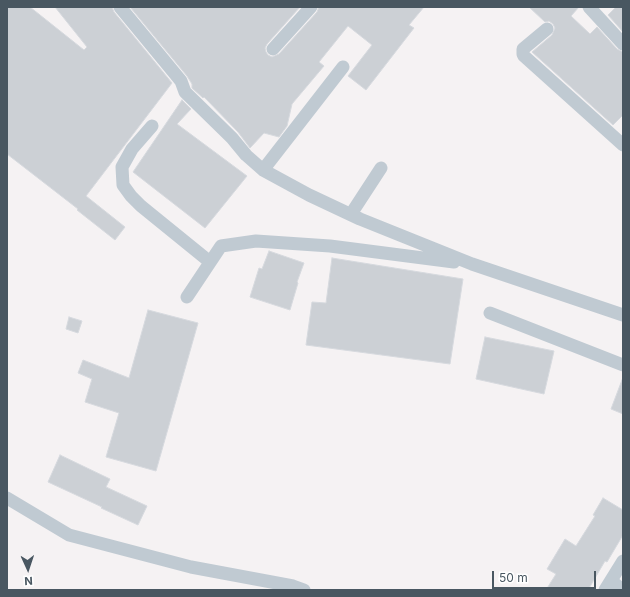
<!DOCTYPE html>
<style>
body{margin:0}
#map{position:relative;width:630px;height:597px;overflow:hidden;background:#f5f2f3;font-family:Inter,sans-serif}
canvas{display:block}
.frame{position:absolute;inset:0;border:8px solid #495761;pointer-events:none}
.north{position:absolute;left:8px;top:549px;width:40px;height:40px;-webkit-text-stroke:3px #fff;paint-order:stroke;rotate:177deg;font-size:11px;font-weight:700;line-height:16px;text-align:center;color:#495761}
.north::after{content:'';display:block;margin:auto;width:14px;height:18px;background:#495761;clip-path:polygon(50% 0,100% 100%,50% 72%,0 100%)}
.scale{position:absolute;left:492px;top:571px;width:104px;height:18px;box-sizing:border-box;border:2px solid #495761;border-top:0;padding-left:5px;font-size:12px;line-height:14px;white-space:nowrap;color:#495761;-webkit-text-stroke:3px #fff;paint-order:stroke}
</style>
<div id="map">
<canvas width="630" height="597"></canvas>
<div class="frame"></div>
<div class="north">N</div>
<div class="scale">50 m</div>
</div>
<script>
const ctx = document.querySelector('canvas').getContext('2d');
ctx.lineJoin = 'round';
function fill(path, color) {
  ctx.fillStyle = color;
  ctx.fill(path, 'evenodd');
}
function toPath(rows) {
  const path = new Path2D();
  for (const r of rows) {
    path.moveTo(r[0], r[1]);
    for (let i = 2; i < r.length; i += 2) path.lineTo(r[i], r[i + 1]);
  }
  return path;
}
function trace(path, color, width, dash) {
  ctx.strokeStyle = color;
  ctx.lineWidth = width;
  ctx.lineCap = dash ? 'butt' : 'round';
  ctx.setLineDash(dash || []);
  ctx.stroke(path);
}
const building = toPath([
 [7,7,30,7,84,50,87,47,55,7,112,7,114,12,172,83,86,196,125,227,115,240,77,210,78,209,7,154,7,7],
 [130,7,300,7,267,44,265,48,266,52,268,55,272,57,279,54,317,12,319,7,424,7,409,25,414,28,366,90,348,76,372,45,348,26,319,62,324,66,292,104,287,126,279,137,264,133,250,148,238,132,204,97,203,98,192,88,192,84,187,76,130,7],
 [529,7,579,7,571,16,590,34,597,27,617,49,623,52,623,115,613,125,532,52,552,35,555,28,553,24,549,21,545,22,529,7],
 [616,7,623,7,623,32,608,15,616,7],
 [182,100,191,109,177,124,247,176,205,228,133,172,182,100],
 [269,251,304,263,297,282,298,283,290,310,250,297,259,268,262,269,269,251],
 [332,258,463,279,450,364,306,345,312,302,326,303,332,258],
 [148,310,198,323,156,471,106,457,119,413,85,402,92,379,78,373,83,360,129,378,148,310],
 [69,317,82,321,78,333,66,329,69,317],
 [485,337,554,351,544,394,476,379,485,337],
 [622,380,623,380,623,414,611,409,622,380],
 [60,455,110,479,106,487,147,506,138,525,101,508,102,507,48,482,60,455],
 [603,498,623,510,623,535,607,562,605,561,588,590,546,590,556,574,547,569,565,539,576,546,595,516,593,515,603,498]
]);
fill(building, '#ccd0d5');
trace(building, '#d6d9de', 1);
trace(toPath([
 [120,7,181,81,185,92,232,138,246,155,263,170,309,195,360,219,472,264,623,315],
 [589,7,623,44],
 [547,29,523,49,523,54,524,56,623,145],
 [273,49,311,7],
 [152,126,132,149,122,167,123,185,131,196,141,206,210,262],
 [263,170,343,67],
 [351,214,381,168],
 [187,297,221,246,256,241,330,246,454,262],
 [490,313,623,365],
 [7,498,69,535,191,567,293,586,304,590],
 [611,580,622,590],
 [605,590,623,561]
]), '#c0cad2', 13);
</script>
